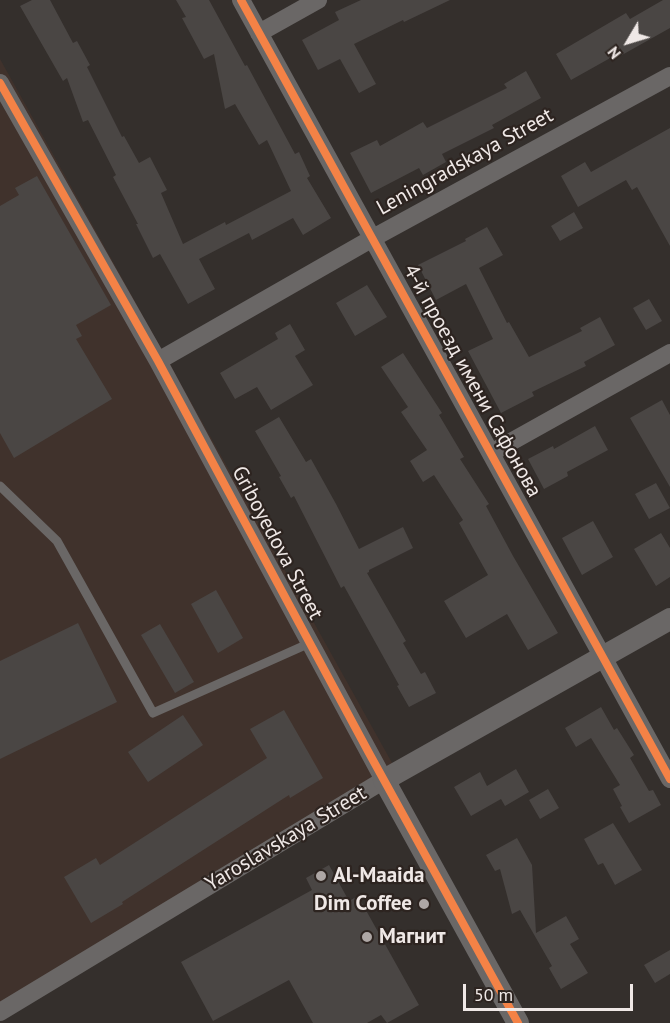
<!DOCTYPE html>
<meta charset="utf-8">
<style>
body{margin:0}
#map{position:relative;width:670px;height:1023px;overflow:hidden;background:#342f2c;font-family:"PT Sans",sans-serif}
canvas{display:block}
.north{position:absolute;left:598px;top:12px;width:60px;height:60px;-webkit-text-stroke:4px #2d2420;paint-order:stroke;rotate:232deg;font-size:16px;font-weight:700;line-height:24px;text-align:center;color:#efe8e6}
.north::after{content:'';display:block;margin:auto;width:21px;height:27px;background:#efe8e6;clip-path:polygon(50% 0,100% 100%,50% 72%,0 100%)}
.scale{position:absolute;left:463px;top:984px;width:170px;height:27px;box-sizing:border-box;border:3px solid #efe8e6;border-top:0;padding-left:8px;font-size:18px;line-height:21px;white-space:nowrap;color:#efe8e6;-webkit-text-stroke:4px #2d2420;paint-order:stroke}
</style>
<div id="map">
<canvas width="670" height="1023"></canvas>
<div class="north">N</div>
<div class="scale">50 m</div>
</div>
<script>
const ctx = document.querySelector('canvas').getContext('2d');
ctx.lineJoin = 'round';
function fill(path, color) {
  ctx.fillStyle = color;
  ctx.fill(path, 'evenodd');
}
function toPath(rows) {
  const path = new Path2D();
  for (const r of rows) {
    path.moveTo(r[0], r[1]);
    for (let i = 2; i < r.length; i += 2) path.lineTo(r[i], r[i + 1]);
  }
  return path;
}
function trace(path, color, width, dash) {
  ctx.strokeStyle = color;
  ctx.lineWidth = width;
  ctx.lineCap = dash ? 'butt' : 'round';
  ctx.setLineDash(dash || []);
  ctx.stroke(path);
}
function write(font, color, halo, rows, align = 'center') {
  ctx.font = font + ' "PT Sans",sans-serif';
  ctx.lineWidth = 4.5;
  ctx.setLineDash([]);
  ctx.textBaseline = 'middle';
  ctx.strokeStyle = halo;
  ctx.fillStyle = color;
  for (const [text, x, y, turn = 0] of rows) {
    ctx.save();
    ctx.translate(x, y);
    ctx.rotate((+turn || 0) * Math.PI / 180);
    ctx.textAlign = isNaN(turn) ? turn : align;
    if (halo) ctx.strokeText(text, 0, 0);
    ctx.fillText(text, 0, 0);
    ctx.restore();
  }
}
fill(toPath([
 [0,59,396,770,0,1004]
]), '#40322c');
fill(toPath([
 [32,0,50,0,73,43,77,41,90,65,87,67,122,137,124,136,139,163,150,157,167,190,161,193,183,244,225,222,226,225,291,191,267,140,259,145,235,104,225,109,214,54,204,59,182,18,186,17,176,0,209,0,245,66,247,65,295,154,299,152,310,176,307,178,331,218,303,235,293,218,252,240,249,233,199,259,215,289,188,304,160,254,153,258,136,224,138,224,113,177,116,175,88,120,83,122,67,78,63,81,20,6],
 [361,0,450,0,404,22,403,20,354,44,376,84,359,93,340,59,318,70,302,40,339,20,335,12],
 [663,0,670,0,670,28,622,55,621,52,571,80,556,54,626,13,630,19],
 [526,71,541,98,492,125,494,128,442,154,446,162,423,175,419,168,371,193,350,153,377,140,380,146,423,122,427,128,507,88,504,84],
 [670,128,670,246,637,187,632,190,626,180,578,207,561,176,585,162,591,172],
 [37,176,111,305,76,325,82,336,76,339,112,399,14,458,0,433,0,206,19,195,15,188],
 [574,212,583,228,560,241,551,226],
 [487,227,503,255,479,268,507,323,509,322,529,357,582,331,580,328,600,317,615,345,584,362,586,366,532,392,534,396,501,413,468,351,493,339,466,284,436,300,418,265,466,241,465,239],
 [367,285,387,317,355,336,336,303],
 [649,299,662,321,646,330,633,308],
 [290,324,305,350,295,356,313,385,271,410,257,387,235,399,220,373,278,339,275,333],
 [403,353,442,413,439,415,464,457,460,459,489,504,486,506,513,556,558,633,528,650,507,614,466,638,444,601,488,575,459,523,463,520,434,475,423,482,410,461,427,450,401,412,408,407,381,367],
 [662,400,670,415,670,487,630,418],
 [279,417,306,462,311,459,336,504,359,549,403,527,413,548,369,570,369,572,367,573,406,641,403,643,421,674,425,672,436,693,409,707,397,686,399,685,344,586,341,588,294,496,291,498,279,477,281,476,255,431],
 [595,426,608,450,567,472,568,476,544,489,528,459,553,446,554,449],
 [656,483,670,508,649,519,635,494],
 [593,521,613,557,582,575,562,538],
 [661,533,670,548,670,577,656,586,634,549],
 [216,590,243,638,218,653,191,604],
 [78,623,117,702,0,759,0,661],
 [160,624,194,682,175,693,141,635],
 [601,707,614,730,617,728,634,755,630,758,649,791,653,790,661,805,629,823,620,807,622,806,613,789,620,785,591,738,576,747,565,728],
 [284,710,323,778,290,798,289,795,122,902,123,904,91,923,64,877,96,858,100,865,267,758,250,729],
 [183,715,203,745,148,782,128,752],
 [516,769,529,792,505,806,501,799,471,816,454,787,480,772,487,786],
 [548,789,559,808,540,819,529,800],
 [613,823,642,870,615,885,603,863,598,865,584,839],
 [517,838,532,865,536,933,566,916,579,939,570,944,588,973,561,989,549,968,552,966,520,910,512,914,500,869,495,871,486,855],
 [329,865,349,901,358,896,419,1005,387,1023,381,1015,367,1023,313,1023,289,980,213,1021,181,962,312,890,306,878],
 [670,950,670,974,655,983,644,965]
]), '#4a4644');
trace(toPath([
 [0,486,57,541,153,713,310,643]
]), '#6a6766', 9);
trace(toPath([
 [241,0,670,779],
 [259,33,318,0],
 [0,83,158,361,384,780,0,1012],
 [158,361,373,238,670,76],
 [491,453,670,353]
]), '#6a6766', 18);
trace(toPath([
 [518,1023,384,780,670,619]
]), '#6a6766', 22);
trace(toPath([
 [241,0,670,779],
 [0,83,158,361,369,753,518,1023]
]), '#f48246', 8);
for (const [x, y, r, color] of [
 [321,876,6,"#aea7a5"],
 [424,904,6,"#aea7a5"],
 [367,937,6,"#aea7a5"]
]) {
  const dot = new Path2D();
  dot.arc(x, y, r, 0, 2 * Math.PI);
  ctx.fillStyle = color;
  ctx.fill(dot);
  trace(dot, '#2d2420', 2);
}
write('21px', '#efe8e6', '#2d2420', [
 ["Leningradskaya Street",465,162,-29],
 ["4-й проезд имени Сафонова",472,381,61],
 ["Griboyedova Street",277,543,62],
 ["Yaroslavskaya Street",286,839,-31]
]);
write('bold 21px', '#efe8e6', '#2d2420', [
 ["Al-Maaida",333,876],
 ["Dim Coffee",412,904,"right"],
 ["Магнит",379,937]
], 'left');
</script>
